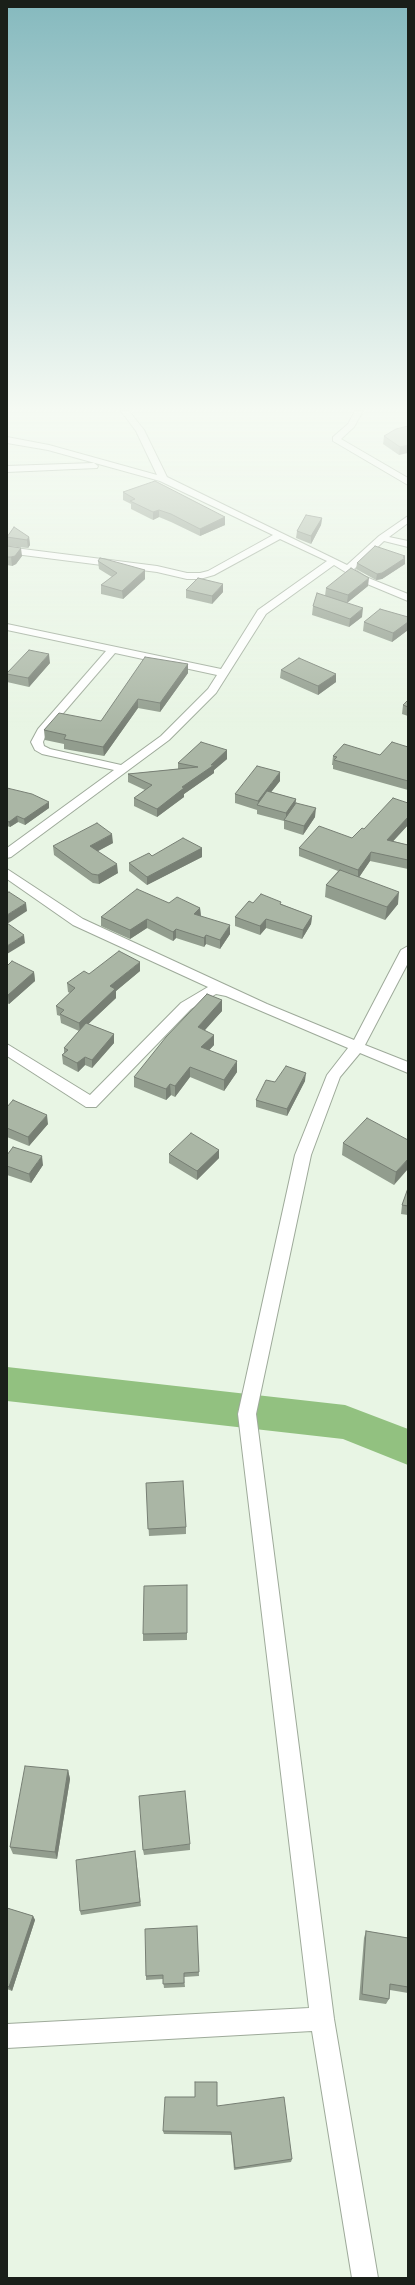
<!DOCTYPE html>
<style>
body{margin:0}
#map{position:relative;width:415px;height:2285px;overflow:hidden;background:#e8f5e4;font-family:Overpass,sans-serif}
canvas{display:block}
.frame{position:absolute;inset:0;border:8px solid #1a1f19;pointer-events:none}
</style>
<div id="map">
<canvas width="415" height="2285"></canvas>
<div class="frame"></div>
</div>
<script>
const ctx = document.querySelector('canvas').getContext('2d');
ctx.lineJoin = 'round';
function toPath(rows) {
  const path = new Path2D();
  for (const r of rows) {
    path.moveTo(r[0], r[1]);
    for (let i = 2; i < r.length; i += 2) path.lineTo(r[i], r[i + 1]);
  }
  return path;
}
function fill(path, color) {
  ctx.fillStyle = color;
  ctx.fill(path, 'evenodd');
}
function trace(path, color, width, dash) {
  ctx.strokeStyle = color;
  ctx.lineWidth = width;
  ctx.lineCap = dash ? 'butt' : 'round';
  ctx.setLineDash(dash || []);
  ctx.stroke(path);
}
fill(toPath([
 [7,1367,345,1405,408,1429,408,1465,343,1439,7,1401,7,1367]
]), '#92c180');
const minor = toPath([
 [121,411,129,411,144,430,167,477,347,565,379,536,408,516,408,523,389,537,408,541,408,547,384,541,354,569,366,577,408,594,408,601,360,581,334,565,266,614,216,693,169,740,11,857,7,858,7,848,114,770,42,754,35,750,31,742,38,729,106,651,7,630,7,624,221,669,258,610,327,561,280,539,214,575,200,579,187,579,157,572,7,553,7,547,157,566,187,573,200,573,208,571,273,535,160,481,48,450,7,443,7,437,49,445,157,475,136,431,121,411],
 [115,653,217,675,208,689,161,736,121,765,50,749,44,746,43,742,47,732,115,653],
 [355,411,363,411,354,427,341,439,408,478,408,485,333,441,333,437,348,424,355,411],
 [94,463,98,466,97,468,7,472,7,466,94,463],
 [7,869,83,919,267,1004,354,1040,401,950,408,946,408,963,365,1045,408,1062,408,1073,360,1053,340,1077,311,1155,256,1414,334,2019,378,2278,352,2278,312,2031,7,2048,7,2024,309,2008,238,1414,295,1155,327,1075,348,1048,226,996,216,994,191,1009,96,1107,86,1107,7,1056,7,1044,90,1095,181,1003,208,987,73,925,7,879,7,869]
]);
trace(minor, '#9eaa9a', 2);
fill(minor, '#fff');
fill(toPath([
 [408,426,399,455,383,444,384,436],
 [123,492,225,517,225,525,200,536,171,522,159,517,153,520,131,509,131,504,123,500],
 [322,518,321,525,311,544,296,538,297,531],
 [7,537,29,537,30,545,28,548,7,546],
 [7,546,22,556,16,564,12,566,7,565],
 [405,556,405,564,382,579,376,580,356,569,357,563],
 [98,561,145,570,145,579,123,599,101,594,101,585,112,577,99,569],
 [368,586,347,603,362,617,349,627,312,615,313,606,325,596,326,588],
 [186,590,223,592,212,604,186,598],
 [408,617,408,630,392,642,363,631,364,622],
 [50,663,29,687,7,682,7,673],
 [188,664,188,673,160,712,138,708,104,756,64,749,64,744,45,740,44,730,101,721],
 [281,670,336,682,318,695,280,678],
 [408,700,408,716,402,714,403,705],
 [408,747,408,790,333,769,333,765,332,765,333,756,380,755],
 [227,750,227,759,214,770,214,773,184,794,184,797,157,817,134,806,134,798,145,790,128,782,128,774,178,769,178,763],
 [280,781,271,792,296,799,295,805,315,817,303,835,284,829,284,821,257,814,257,810,235,803,235,794],
 [7,788,49,808,25,825,18,822,10,827,7,826],
 [408,803,408,825,393,841,408,845,408,869,370,861,359,877,398,904,385,920,325,897,326,885,338,871,299,856,299,848,352,838,364,829],
 [113,843,97,851,118,873,99,884,93,883,54,855,53,846],
 [202,848,202,857,147,885,129,871,129,863,152,856],
 [169,903,200,908,201,916,230,934,220,949,206,944,204,947,176,938,173,941,147,928,130,939,101,926,101,917],
 [253,903,281,904,312,916,311,924,302,939,266,928,260,935,235,926,235,917],
 [7,966,34,972,35,981,9,1004,7,1003],
 [140,971,116,991,116,998,88,1024,114,1034,114,1043,92,1068,85,1065,78,1072,63,1064,62,1055,64,1053,64,1048,79,1031,61,1023,60,1016,57,1015,56,1006,70,993,68,992,67,983,89,974],
 [222,1000,222,1011,204,1030,214,1045,209,1050,237,1072,224,1091,190,1077,175,1097,171,1095,166,1100,134,1087,134,1077],
 [305,1081,287,1116,256,1107,256,1100,275,1082],
 [7,1107,48,1124,29,1146,7,1137],
 [408,1140,394,1185,342,1155,343,1143],
 [219,1150,219,1158,197,1180,169,1163,169,1154],
 [7,1155,43,1165,31,1183,7,1175],
 [408,1188,408,1215,401,1214,402,1205],
 [146,1483,186,1527,186,1534,149,1536],
 [187,1585,187,1640,143,1641,143,1634],
 [68,1770,70,1779,57,1859,13,1854,10,1847],
 [190,1844,190,1850,144,1855,143,1850],
 [136,1857,141,1906,81,1915,80,1911],
 [7,1908,33,1916,35,1920,12,1991,7,1989],
 [197,1926,199,1976,184,1977,185,1987,164,1988,163,1979,146,1980,146,1976],
 [366,1931,408,1938,408,1993,390,1990,389,1999,386,2004,359,2000,364,1938],
 [217,2106,292,2159,291,2162,234,2170,231,2135,164,2134,163,2131]
]), '#929d8e');
fill(toPath([
 [408,445,408,453,399,455,400,447],
 [159,510,159,517,153,520,153,512],
 [225,517,225,525,200,536,200,529],
 [322,518,321,525,311,544,311,536],
 [29,537,30,545,28,548,27,540],
 [21,548,22,556,16,564,12,566,11,557],
 [405,556,405,564,382,579,376,580,377,574],
 [145,570,145,579,123,599,122,591],
 [369,578,368,586,347,603,348,595],
 [223,584,223,592,212,604,212,596],
 [363,608,362,617,349,627,350,619],
 [408,622,408,630,392,642,393,633],
 [49,654,50,663,29,687,28,678],
 [188,664,188,673,160,712,160,703],
 [336,674,336,682,318,695,318,686],
 [138,699,138,708,104,756,103,747],
 [227,750,227,759,214,770,214,773,184,794,184,797,157,817,157,809,182,787,211,765],
 [280,772,280,781,260,806,258,805,258,801],
 [296,799,295,808,286,821,286,813],
 [49,802,49,808,25,825,24,819],
 [316,808,315,817,303,835,304,826],
 [17,816,18,822,10,827,9,822],
 [408,817,408,825,386,849,387,840],
 [112,834,113,843,91,855,90,846],
 [202,848,202,857,147,885,147,877],
 [371,852,370,861,358,879,358,870],
 [117,864,118,873,99,884,98,875],
 [399,892,398,904,385,920,387,907],
 [26,903,27,911,7,924,7,915],
 [200,908,201,917,194,914],
 [312,916,311,924,302,939,303,930],
 [147,919,147,928,130,939,130,930],
 [266,919,266,928,260,935,260,926],
 [230,925,230,934,220,949,220,940],
 [176,929,176,938,173,941,173,932],
 [24,935,25,943,7,954,7,946],
 [206,935,206,944,204,947,204,938],
 [140,962,140,971,116,991,116,998,80,1032,79,1023,110,986],
 [34,972,35,981,9,1004,8,995],
 [222,1000,222,1011,198,1038,198,1027],
 [114,1034,114,1043,92,1068,92,1060],
 [214,1035,214,1045,202,1058,201,1047],
 [85,1057,85,1065,78,1072,77,1063],
 [237,1061,237,1072,224,1091,224,1080],
 [190,1067,190,1077,175,1097,175,1086],
 [306,1073,305,1081,287,1116,287,1109],
 [170,1084,171,1095,166,1100,166,1089],
 [47,1115,48,1124,29,1146,28,1137],
 [219,1150,219,1158,197,1180,197,1171],
 [42,1156,43,1165,31,1183,29,1174],
 [408,1159,408,1169,394,1185,396,1172],
 [68,1770,70,1779,57,1859,55,1852],
 [33,1916,35,1920,12,1991,9,1987]
]), '#777f74');
const building = toPath([
 [408,426,408,445,400,447,384,436,396,429,408,426],
 [155,481,225,517,200,529,171,514,159,510,153,512,130,501,135,499,123,492,155,481],
 [306,515,322,518,311,536,297,531,306,515],
 [14,527,29,537,27,540,7,537,14,527],
 [7,546,21,548,15,556,11,557,7,557,7,546],
 [375,546,405,556,403,557,405,558,382,573,377,574,357,563,375,546],
 [100,558,105,559,145,570,122,591,101,585,117,573,98,561,100,558],
 [351,568,369,578,348,595,326,588,351,568],
 [198,578,223,584,212,596,186,590,198,578],
 [317,593,363,608,350,619,313,606,317,593],
 [380,609,408,617,408,622,393,633,364,622,380,609],
 [29,650,49,654,28,678,7,674,7,673,29,650],
 [145,657,188,664,160,703,138,699,103,747,64,739,66,735,44,730,59,713,101,721,145,657],
 [299,658,336,674,318,686,281,670,299,658],
 [408,700,408,707,403,705,408,700],
 [201,742,227,750,211,765,214,765,182,787,184,788,157,809,134,798,152,785,128,774,198,767,178,763,201,742],
 [392,742,408,747,408,781,334,760,337,757,333,756,344,744,380,755,392,742],
 [257,766,280,772,258,801,235,794,257,766],
 [7,788,32,794,49,802,24,819,17,816,9,822,7,821,7,788],
 [267,791,296,799,286,813,257,805,267,791],
 [393,798,408,803,408,817,387,840,408,845,408,860,371,852,358,870,299,848,319,826,352,838,362,828,364,829,393,798],
 [296,803,316,808,304,826,284,820,296,803],
 [97,823,112,834,90,846,117,864,98,875,92,874,53,846,97,823],
 [183,838,202,848,147,877,129,863,149,853,152,856,183,838],
 [340,870,399,892,387,907,326,885,340,870],
 [137,889,169,903,177,897,200,908,194,914,230,925,220,940,206,935,204,938,176,929,173,932,147,919,130,930,101,917,137,889],
 [9,892,26,903,7,915,7,893,9,892],
 [261,894,281,902,280,904,312,916,303,930,266,919,260,926,235,917,249,901,253,903,261,894],
 [7,923,24,935,7,946,7,923],
 [119,951,140,962,110,986,115,989,79,1023,60,1014,64,1010,56,1006,75,988,67,983,84,971,89,974,119,951],
 [12,961,34,972,8,995,7,995,7,966,12,961],
 [207,994,222,1000,198,1027,214,1035,201,1047,237,1061,224,1080,190,1067,175,1086,170,1084,166,1089,134,1077,166,1037,207,994],
 [86,1023,114,1034,92,1060,85,1057,77,1063,62,1055,68,1050,64,1048,86,1023],
 [286,1066,306,1073,287,1109,256,1100,266,1080,275,1082,286,1066],
 [13,1100,47,1115,28,1137,7,1128,7,1107,13,1100],
 [367,1118,408,1140,408,1159,396,1172,343,1143,367,1118],
 [191,1133,219,1150,197,1171,169,1154,191,1133],
 [13,1147,42,1156,29,1174,7,1166,7,1155,13,1147],
 [408,1188,408,1206,402,1205,408,1188],
 [183,1481,186,1527,148,1529,146,1483,183,1481],
 [187,1585,187,1633,143,1634,144,1586,187,1585],
 [25,1766,68,1770,55,1852,10,1847,25,1766],
 [185,1791,190,1844,143,1850,139,1796,185,1791],
 [135,1851,140,1902,80,1911,76,1860,135,1851],
 [7,1908,33,1916,9,1987,7,1986,7,1908],
 [197,1926,199,1972,184,1973,184,1983,163,1984,163,1975,146,1976,145,1929,197,1926],
 [366,1931,408,1938,408,1987,390,1984,389,1999,362,1994,366,1931],
 [195,2082,217,2082,217,2106,284,2097,292,2159,235,2168,231,2132,163,2131,165,2097,195,2097,195,2082]
]);
fill(building, '#aab6a5');
trace(building, '#777f74', 1);
const sky = ctx.createLinearGradient(0, 0, 0, 731);
sky.addColorStop(0, '#85b9be');
sky.addColorStop(0.56, '#f5faf3');
sky.addColorStop(1, '#f5faf300');
ctx.fillStyle = sky;
ctx.fillRect(0, 0, 415, 731);
</script>
